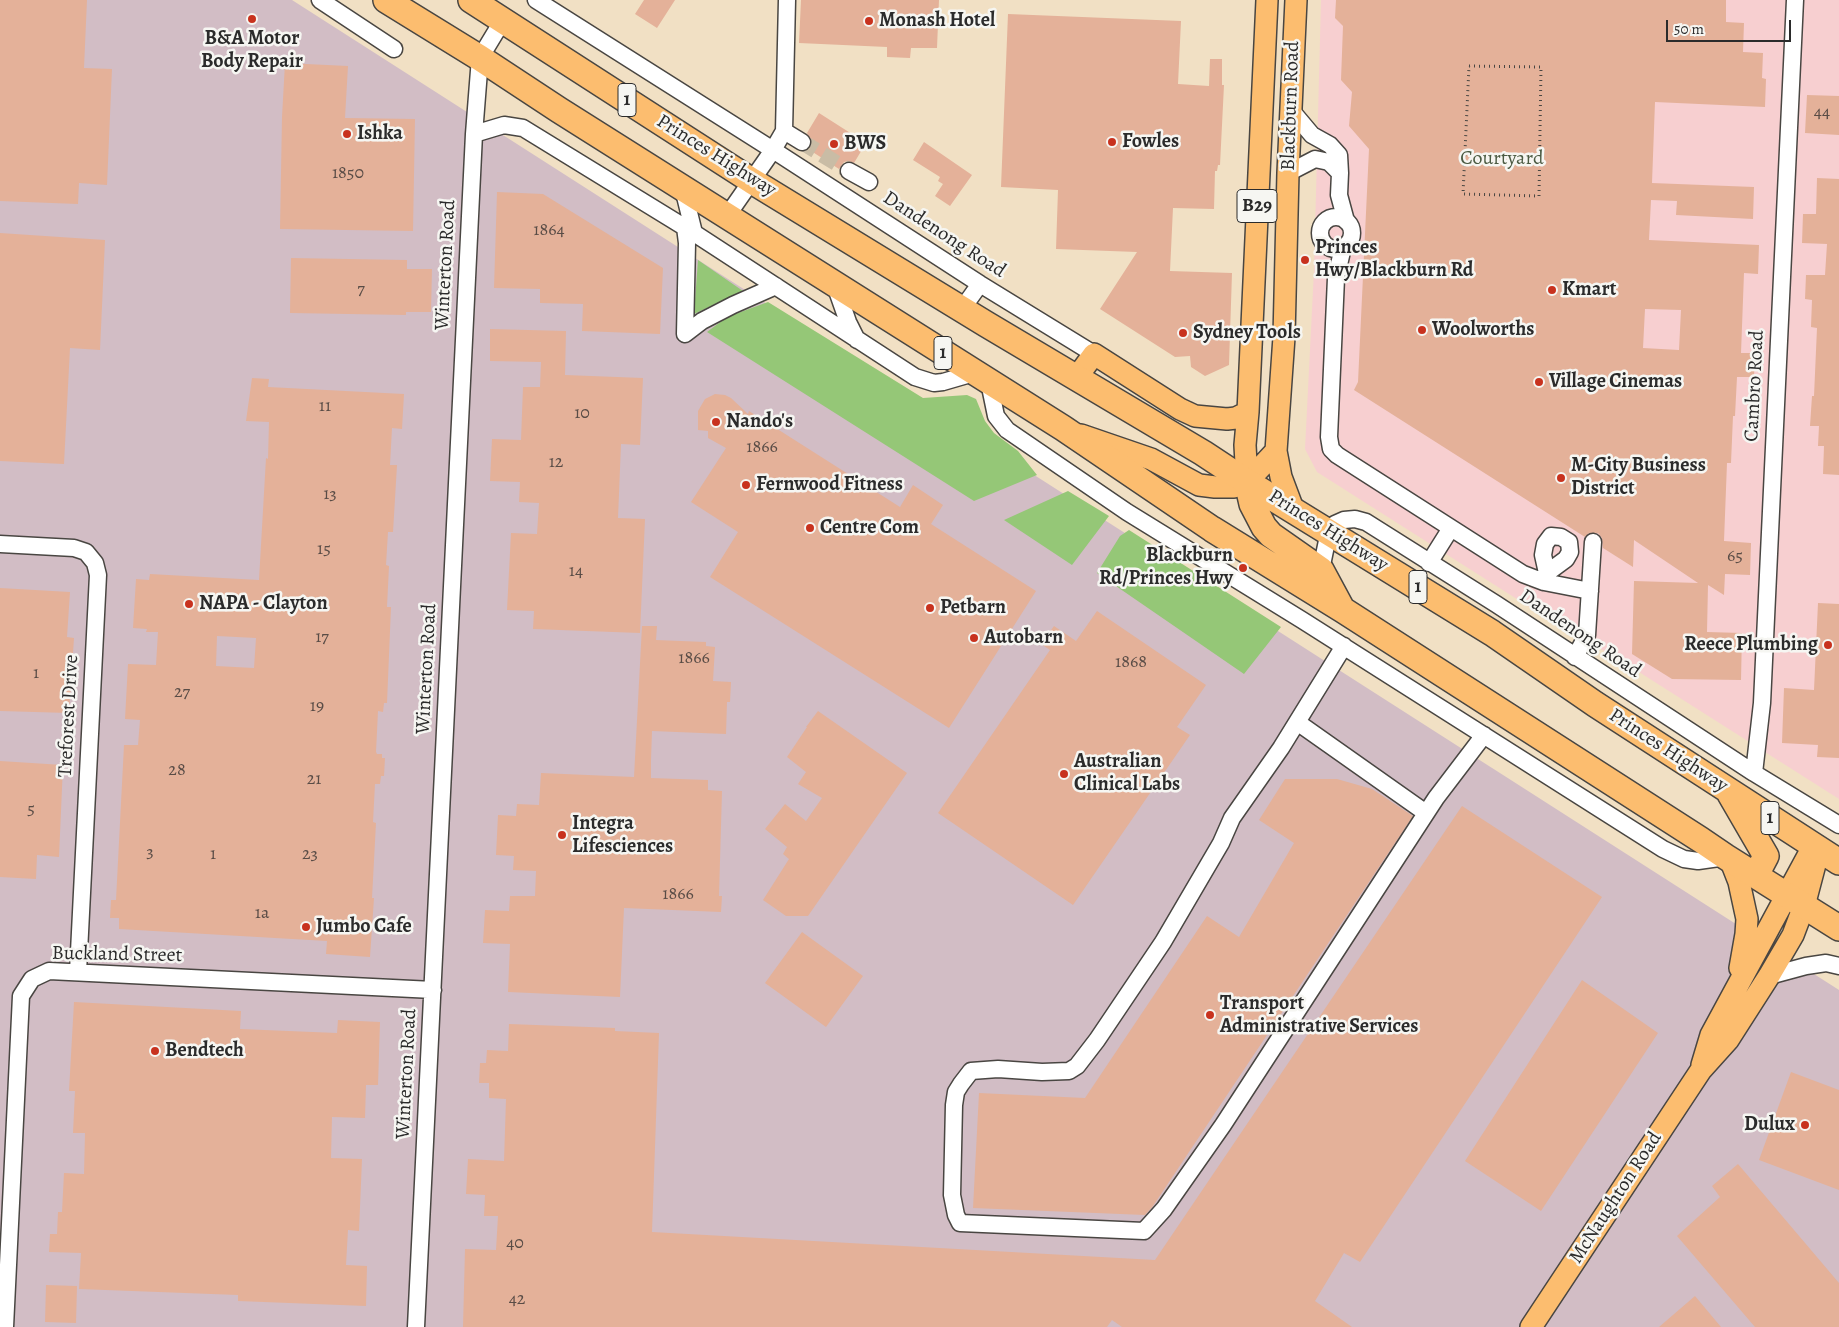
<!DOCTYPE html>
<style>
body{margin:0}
#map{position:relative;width:1839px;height:1327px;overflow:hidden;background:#f1e0c4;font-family:Alegreya,serif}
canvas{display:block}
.scale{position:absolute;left:1666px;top:20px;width:125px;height:22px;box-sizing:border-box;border:2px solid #2b2b2b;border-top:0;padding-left:6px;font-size:15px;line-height:18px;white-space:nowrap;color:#2b2b2b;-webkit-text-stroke:4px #f6f6f2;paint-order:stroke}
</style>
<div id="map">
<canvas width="1839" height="1327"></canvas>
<div class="scale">50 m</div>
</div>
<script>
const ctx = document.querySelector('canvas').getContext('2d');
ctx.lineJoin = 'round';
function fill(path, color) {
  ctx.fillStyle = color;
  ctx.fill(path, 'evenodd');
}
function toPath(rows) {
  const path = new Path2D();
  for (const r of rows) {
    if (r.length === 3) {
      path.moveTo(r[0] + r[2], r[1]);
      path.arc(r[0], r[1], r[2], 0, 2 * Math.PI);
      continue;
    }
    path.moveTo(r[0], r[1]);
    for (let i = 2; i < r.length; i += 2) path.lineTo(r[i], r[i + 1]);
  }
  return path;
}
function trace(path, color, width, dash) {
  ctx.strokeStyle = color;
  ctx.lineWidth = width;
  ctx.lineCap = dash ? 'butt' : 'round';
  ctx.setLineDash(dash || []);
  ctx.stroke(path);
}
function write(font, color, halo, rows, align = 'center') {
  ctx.font = font + ' Alegreya,serif';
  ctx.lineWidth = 5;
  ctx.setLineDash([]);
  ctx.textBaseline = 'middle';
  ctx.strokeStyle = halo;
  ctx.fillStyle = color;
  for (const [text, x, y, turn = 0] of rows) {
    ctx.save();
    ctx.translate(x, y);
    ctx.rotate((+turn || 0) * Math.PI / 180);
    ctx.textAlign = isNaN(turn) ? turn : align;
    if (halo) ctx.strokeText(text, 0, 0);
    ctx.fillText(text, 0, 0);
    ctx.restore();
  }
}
fill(toPath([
 [1321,0,1839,0,1839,799,1628,665,1531,608,1317,472,1305,449,1314,270]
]), '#f7cfd0');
fill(toPath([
 [0,0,292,0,1839,990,1839,1327,0,1327]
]), '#d2bdc5');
fill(toPath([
 [698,260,743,291,694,314],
 [768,302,923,398,967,395,976,399,985,421,994,433,1018,451,1037,475,974,501,707,332,727,317],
 [1068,491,1109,516,1072,565,1004,520],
 [1129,530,1281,627,1244,674,1097,573,1120,536]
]), '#95c777');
fill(toPath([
 [0,0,87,0,84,68,112,69,107,185,79,183,78,204,0,201],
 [644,0,675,0,657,28,635,14],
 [801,0,939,0,937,48,911,48,910,58,887,57,887,47,799,43],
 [1336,0,1726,0,1726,22,1744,23,1743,52,1763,53,1762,78,1766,79,1765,107,1655,102,1652,183,1754,187,1753,219,1676,215,1677,201,1651,200,1649,240,1759,245,1758,274,1744,273,1741,353,1755,353,1754,377,1737,377,1735,416,1733,416,1731,463,1727,463,1724,541,1751,543,1750,575,1725,574,1724,595,1708,585,1707,632,1742,633,1741,680,1672,679,1632,654,1634,581,1698,583,1634,540,1633,567,1603,548,1602,538,1598,533,1589,533,1585,537,1354,390,1358,382,1369,149,1349,126,1352,92,1341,80,1343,26,1335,18],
 [1645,309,1681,310,1679,350,1643,348],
 [1008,14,1181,21,1178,84,1209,86,1210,59,1222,59,1222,85,1224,85,1220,165,1218,165,1217,171,1215,171,1214,209,1173,208,1170,271,1232,273,1229,365,1205,376,1191,367,1190,356,1175,357,1100,309,1137,252,1056,249,1058,190,1001,187],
 [285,63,348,66,345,118,415,119,413,231,280,229,282,117],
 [1807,95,1839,96,1839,135,1805,133],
 [819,113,866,143,854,163,849,161,844,162,839,169,808,149,812,142,807,133],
 [924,142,972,175,950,206,935,196,943,184,938,181,940,177,913,160],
 [1817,178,1839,179,1839,475,1823,474,1824,446,1818,446,1819,426,1810,426,1812,396,1814,396,1817,328,1811,327,1812,300,1805,299,1806,275,1825,275,1827,244,1802,243,1803,214,1816,214],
 [497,192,543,194,663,268,660,334,582,331,583,304,540,303,540,289,494,288],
 [0,233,105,240,100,350,70,348,64,464,0,461],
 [291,258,407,260,407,269,432,269,431,312,406,312,406,315,290,313],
 [490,329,566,331,565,375,643,378,640,445,621,444,618,518,645,519,640,633,533,629,534,611,507,610,511,533,537,534,539,503,519,502,520,482,490,481,492,439,521,440,523,387,540,387,541,362,490,361],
 [252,378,269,379,268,387,404,394,402,429,392,428,390,465,397,465,393,532,388,532,386,565,389,566,387,607,391,607,387,703,384,703,383,712,378,711,376,752,377,754,382,754,382,758,385,758,384,776,381,776,380,784,375,784,373,822,376,823,372,898,374,898,370,957,326,954,327,941,119,929,119,918,110,918,111,900,116,900,124,745,138,745,140,720,125,719,128,664,156,665,158,632,146,632,147,629,133,628,136,579,149,580,150,574,259,580,266,458,268,459,269,422,246,421],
 [217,636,256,638,254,668,216,666],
 [715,394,725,395,731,398,748,414,749,411,900,507,913,485,943,505,931,524,1036,591,949,728,710,577,738,532,691,502,726,448,708,438,708,431,698,430,698,411,705,399],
 [0,588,70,592,67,637,74,638,69,713,0,711],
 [1818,603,1839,604,1839,758,1817,757,1818,745,1782,743,1784,688,1814,690],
 [1097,611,1206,685,1177,727,1190,735,1073,905,938,813,1050,650,1041,644,1054,626,1076,641],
 [642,626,657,626,656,640,706,642,706,646,715,647,713,681,731,682,730,702,727,702,726,734,652,731,651,760,651,778,708,780,708,790,722,791,719,896,722,896,721,912,624,908,620,997,508,992,510,944,483,943,485,910,509,911,510,896,535,896,536,871,513,870,514,856,496,855,498,815,516,816,517,804,539,805,541,773,634,777],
 [818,711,907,773,808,916,786,916,763,900,789,859,783,854,787,847,765,829,785,804,806,821,822,798,798,784,806,772,787,757,807,727,806,727],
 [0,761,63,765,59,857,37,855,36,879,0,877],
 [1285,779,1337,779,1372,789,1413,816,1153,1206,1145,1215,973,1208,979,1093,1085,1098,1207,916,1239,937,1294,843,1259,820],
 [1462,806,1602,897,1360,1262,1344,1253,1315,1301,1352,1327,1122,1327,1112,1320,1107,1327,463,1327,465,1249,496,1250,498,1216,484,1216,485,1195,466,1194,468,1159,504,1161,506,1099,489,1098,489,1083,479,1083,480,1063,486,1063,487,1050,508,1051,509,1024,615,1028,615,1031,659,1033,652,1232,1155,1260],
 [802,932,863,976,826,1027,765,983],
 [1582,980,1658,1033,1541,1211,1465,1161],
 [74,1002,241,1011,240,1029,337,1033,338,1020,380,1022,378,1085,366,1085,365,1118,332,1117,331,1158,362,1159,359,1231,348,1230,346,1265,367,1266,366,1306,238,1301,238,1295,79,1289,81,1253,49,1252,50,1234,57,1234,58,1212,62,1212,64,1173,84,1174,85,1133,73,1133,75,1091,69,1091],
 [1791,1072,1839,1090,1839,1190,1759,1160],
 [1738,1164,1839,1283,1839,1327,1755,1327,1677,1236,1720,1197,1712,1186],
 [46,1285,77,1286,76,1323,45,1322],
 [1695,1296,1721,1327,1659,1327]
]), '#e4b199');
trace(toPath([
 [802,142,849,171]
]), '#c9bca5', 16, [16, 8]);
const minor = toPath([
 [320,0,394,49],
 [536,0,773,150,980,284,1094,354],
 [1291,110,1312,135,1330,145,1339,155,1340,173,1339,195,1346,221],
 [784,131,802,142],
 [474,134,504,125,523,128,694,233,915,377,934,383,943,382,974,373],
 [849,171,869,182],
 [1288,173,1315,159,1329,162,1340,173],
 [683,188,694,233],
 [727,216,773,150,784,131,787,0],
 [1336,233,16],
 [685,227,687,243,685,334],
 [1343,247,1336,278,1329,437,1331,449,1337,455,1523,574,1544,582,1590,591],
 [835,285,848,322,857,340],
 [962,309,980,284],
 [685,334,702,321,733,305,776,286],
 [989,382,996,416,1007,430,1127,512,1302,620,1663,849,1684,859,1698,861,1726,857],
 [0,544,74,548,86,552,95,563,98,575,78,972],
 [1429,563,1451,528],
 [1321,570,1329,531,1335,524,1344,520,1355,519,1366,522,1496,604,1754,773,1839,825],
 [1544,582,1547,573,1543,555,1545,544,1551,536,1561,537,1569,542,1570,552,1566,559,1547,573],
 [1344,646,1281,748,1232,818,1221,843,1163,942,1097,1040,1077,1066,1069,1071,1042,1072,998,1069,971,1071,961,1084,956,1092,954,1105,952,1195,956,1215,960,1223,1144,1231,1164,1209,1223,1125,1436,798,1484,735],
 [1575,657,1587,635,1593,542],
 [1297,722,1426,813],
 [1754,773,1762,703,1795,0],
 [1769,976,1806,966,1826,963,1839,966],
 [5,1327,21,996,32,979,49,971,433,990],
 [416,1327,474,134,480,58,503,20]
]);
const major = toPath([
 [1077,377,1094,354,1180,409,1195,416,1227,419,1236,418,1248,412],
 [1081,435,1151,459,1199,485,1215,487,1234,487,1247,482,1276,451],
 [1247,482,1245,445,1248,412,1267,0],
 [1293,509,1281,477,1276,451,1284,337,1288,173,1296,0],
 [1730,859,1739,882,1747,919,1746,934,1740,968],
 [1702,1065,1711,1035,1809,854],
 [1531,1327,1701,1070,1728,1040,1769,976,1793,935,1804,906,1819,849]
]);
const highway = toPath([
 [386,0,480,58,559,110,1063,428,1212,529,1343,610,1701,840,1726,857,1839,928],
 [471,0,752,181,986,324,1203,453,1247,482,1492,633,1595,704,1839,862],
 [1247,482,1252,504,1264,527,1271,535,1321,570,1342,609],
 [1730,794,1766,856,1756,875]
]);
trace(minor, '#494642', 19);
trace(major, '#494642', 24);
trace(highway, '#494642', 28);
trace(toPath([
 [1469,66,1541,67,1539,196,1463,194,1469,66]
]), '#494642', 3, [1, 4]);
trace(minor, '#fff', 16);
trace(major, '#fcbd6f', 21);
trace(highway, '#fcbd6f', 25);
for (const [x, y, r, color] of [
 [252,19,5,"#c8321e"],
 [869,21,5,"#c8321e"],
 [347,134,5,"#c8321e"],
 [1112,142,5,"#c8321e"],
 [834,144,5,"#c8321e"],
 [1305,260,5,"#c8321e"],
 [1552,290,5,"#c8321e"],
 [1422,330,5,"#c8321e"],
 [1183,333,5,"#c8321e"],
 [1539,382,5,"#c8321e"],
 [716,422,5,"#c8321e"],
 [1561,478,5,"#c8321e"],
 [746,485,5,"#c8321e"],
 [810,528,5,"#c8321e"],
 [1243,568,5,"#c8321e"],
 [189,604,5,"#c8321e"],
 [930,608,5,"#c8321e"],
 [974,638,5,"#c8321e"],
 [1828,645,5,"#c8321e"],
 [1064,774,5,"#c8321e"],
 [562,835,5,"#c8321e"],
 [306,927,5,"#c8321e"],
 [1210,1015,5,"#c8321e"],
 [155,1051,5,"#c8321e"],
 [1805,1125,5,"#c8321e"]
]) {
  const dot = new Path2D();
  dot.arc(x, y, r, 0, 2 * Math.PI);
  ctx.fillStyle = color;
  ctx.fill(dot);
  trace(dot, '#f6f6f2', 2);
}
write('18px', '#594c46', null, [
 ["44",1822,113],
 ["1850",348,174],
 ["1864",549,231],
 ["7",361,290],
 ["11",325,407],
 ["10",582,414],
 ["1866",762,448],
 ["12",556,463],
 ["13",330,495],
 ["15",324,550],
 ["65",1735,557],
 ["14",576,572],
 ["17",322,638],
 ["1866",694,659],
 ["1868",1131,663],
 ["1",36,674],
 ["27",182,693],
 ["19",317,707],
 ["28",177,771],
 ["21",314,780],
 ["5",31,810],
 ["3",150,853],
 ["1",213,855],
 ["23",310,855],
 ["1866",678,895],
 ["1a",262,914],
 ["40",515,1244],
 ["42",517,1300]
]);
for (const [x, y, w] of [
 [627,100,18],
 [1257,206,40],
 [943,353,18],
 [1418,587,18],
 [1770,818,18]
]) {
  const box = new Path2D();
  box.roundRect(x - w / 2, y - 16.5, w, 33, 4);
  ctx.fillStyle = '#f6f6f2';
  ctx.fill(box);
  trace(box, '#2b2b2b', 1);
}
write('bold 19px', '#2b2b2b', null, [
 ["1",627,100],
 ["B29",1257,206],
 ["1",943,353],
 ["1",1418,587],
 ["1",1770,818]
]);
write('bold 20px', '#2b2b2b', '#f6f6f2', [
 ["Monash Hotel",879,21],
 ["B&A Motor",252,39,"center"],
 ["Body Repair",252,62,"center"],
 ["Ishka",357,134],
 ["Fowles",1122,142],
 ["BWS",844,144],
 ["Princes",1315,248],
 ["Hwy/Blackburn Rd",1315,271],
 ["Kmart",1562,290],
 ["Woolworths",1432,330],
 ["Sydney Tools",1193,333],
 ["Village Cinemas",1549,382],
 ["Nando's",726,422],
 ["M-City Business",1571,466],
 ["District",1571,489],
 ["Fernwood Fitness",756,485],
 ["Centre Com",820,528],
 ["Blackburn",1233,556,"right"],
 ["Rd/Princes Hwy",1233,579,"right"],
 ["NAPA - Clayton",199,604],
 ["Petbarn",940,608],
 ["Autobarn",984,638],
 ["Reece Plumbing",1818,645,"right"],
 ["Australian",1074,762],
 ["Clinical Labs",1074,785],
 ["Integra",572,824],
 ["Lifesciences",572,847],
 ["Jumbo Cafe",316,927],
 ["Transport",1220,1004],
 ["Administrative Services",1220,1027],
 ["Bendtech",165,1051],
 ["Dulux",1795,1125,"right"]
], 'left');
write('20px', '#2b2b2b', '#f6f6f2', [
 ["Blackburn Road",1291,106,-88],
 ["Princes Highway",716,156,32],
 ["Dandenong Road",944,235,33],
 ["Winterton Road",446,265,-87],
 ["Cambro Road",1755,386,-87],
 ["Princes Highway",1328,531,32],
 ["Dandenong Road",1580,634,34],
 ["Winterton Road",427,669,-87],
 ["Treforest Drive",69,716,-87],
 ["Princes Highway",1668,751,33],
 ["Buckland Street",117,955,1],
 ["Winterton Road",407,1074,-87],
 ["McNaughton Road",1616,1198,-57]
]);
write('20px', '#4b5a42', '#f6f6f2', [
 ["Courtyard",1502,159]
]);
</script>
